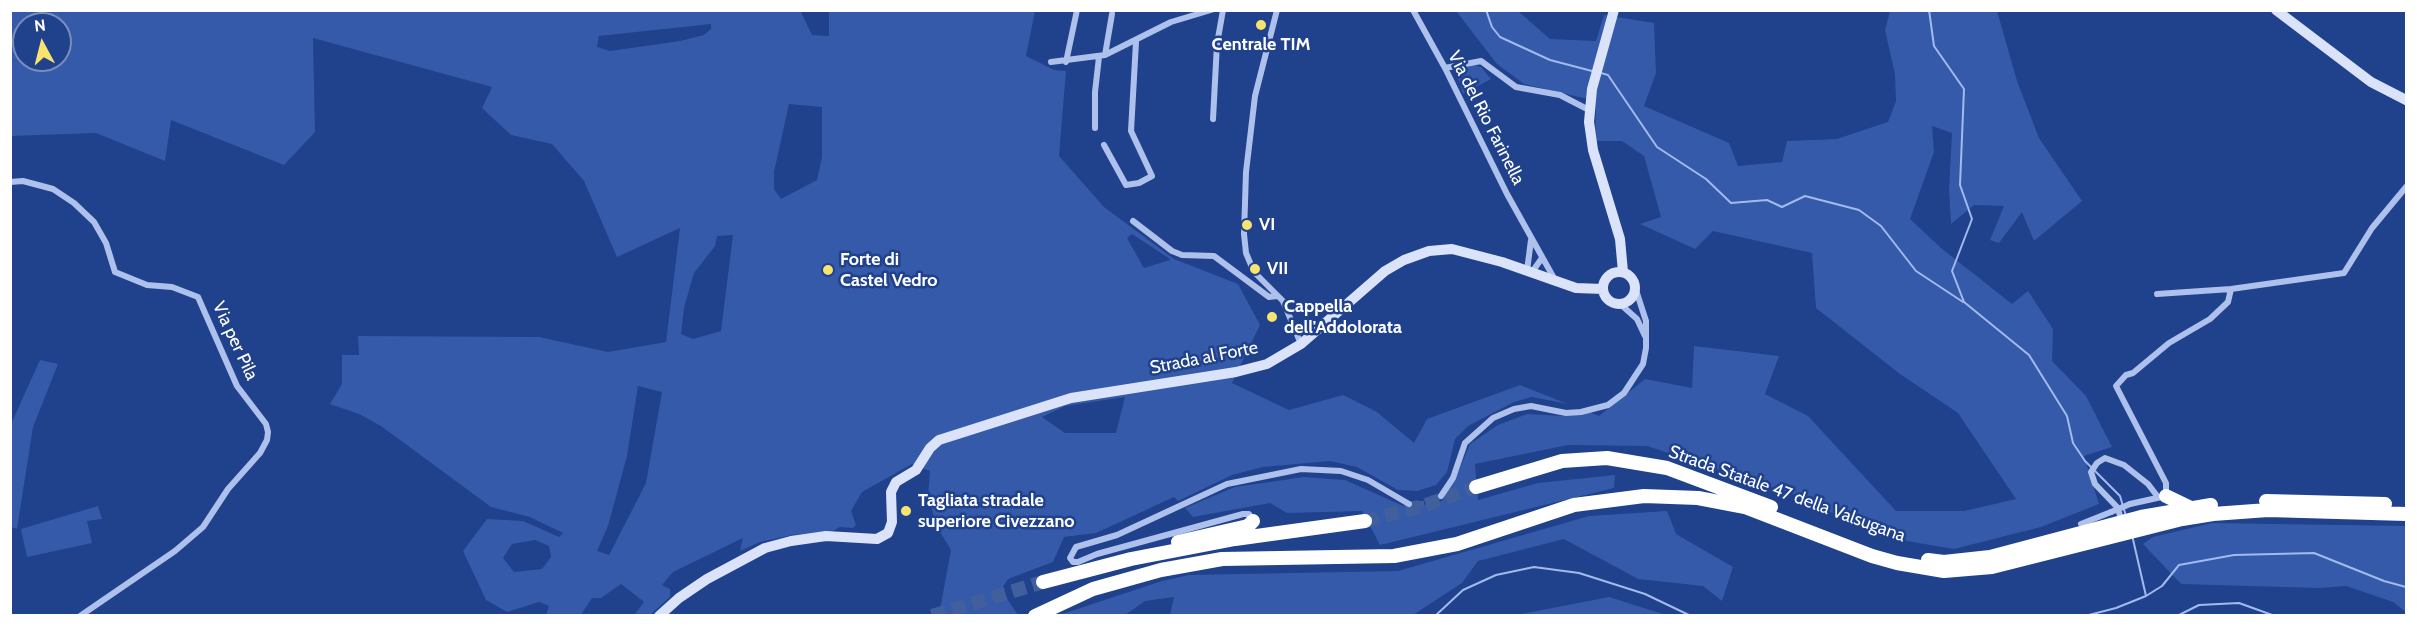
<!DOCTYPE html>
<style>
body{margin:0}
#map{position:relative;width:2417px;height:626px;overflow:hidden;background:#20418c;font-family:Cabin,sans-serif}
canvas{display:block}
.frame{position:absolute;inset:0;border:12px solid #fff;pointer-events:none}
.north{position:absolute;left:12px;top:12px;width:60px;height:60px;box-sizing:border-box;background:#20418c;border:2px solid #798dba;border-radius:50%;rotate:353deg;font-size:16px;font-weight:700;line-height:24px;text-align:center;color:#fff}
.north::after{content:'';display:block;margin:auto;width:21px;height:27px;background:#f9e36f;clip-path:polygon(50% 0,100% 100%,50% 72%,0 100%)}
</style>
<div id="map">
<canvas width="2417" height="626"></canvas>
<div class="frame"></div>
<div class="north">N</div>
</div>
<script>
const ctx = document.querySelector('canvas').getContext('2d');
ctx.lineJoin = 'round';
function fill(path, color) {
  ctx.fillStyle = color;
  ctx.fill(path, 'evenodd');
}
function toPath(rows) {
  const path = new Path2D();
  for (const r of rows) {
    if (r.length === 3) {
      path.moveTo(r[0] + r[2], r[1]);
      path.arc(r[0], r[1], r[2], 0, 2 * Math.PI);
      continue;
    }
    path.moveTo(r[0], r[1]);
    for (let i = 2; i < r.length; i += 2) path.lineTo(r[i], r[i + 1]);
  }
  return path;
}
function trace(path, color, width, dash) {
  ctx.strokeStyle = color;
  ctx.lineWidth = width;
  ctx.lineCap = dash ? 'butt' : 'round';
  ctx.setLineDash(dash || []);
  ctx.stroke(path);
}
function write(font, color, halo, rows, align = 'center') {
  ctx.font = font + ' Cabin,sans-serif';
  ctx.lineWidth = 5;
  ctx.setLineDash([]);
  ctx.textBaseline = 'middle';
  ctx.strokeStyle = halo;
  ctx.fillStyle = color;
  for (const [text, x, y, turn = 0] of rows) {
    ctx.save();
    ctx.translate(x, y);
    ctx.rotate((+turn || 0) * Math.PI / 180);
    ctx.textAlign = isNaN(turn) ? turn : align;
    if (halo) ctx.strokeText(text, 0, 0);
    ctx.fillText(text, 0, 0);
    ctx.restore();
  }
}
fill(toPath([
 [800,10,812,35,829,36,829,11,1035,11,1026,56,1054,70,1066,71,1059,156,1104,207,1174,259,1238,284,1260,325,1232,383,1289,410,1343,395,1377,412,1414,443,1427,419,1520,385,1568,404,1532,397,1514,402,1468,426,1455,439,1447,472,1436,485,1417,491,1398,490,1357,467,1330,461,1263,467,1232,475,1178,501,1174,497,1096,533,1064,537,1053,562,1008,579,1001,590,1018,615,939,615,951,550,937,527,928,496,930,471,912,464,862,492,851,511,856,525,853,528,840,527,833,531,792,535,760,542,740,551,743,538,673,572,662,585,670,589,670,597,650,615,634,615,644,602,621,584,601,598,592,598,581,615,546,615,549,606,539,602,507,612,486,600,463,551,487,519,523,521,559,537,563,533,530,517,491,507,381,426,359,414,330,404,342,384,342,355,359,355,358,336,539,337,608,352,666,342,680,228,617,257,584,181,552,144,511,135,482,108,492,87,313,38,315,132,284,165,171,120,165,161,96,133,11,136,10,11],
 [24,24,60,24,60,60,24,60],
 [711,24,711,29,704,35,680,41,610,51,597,47,599,36],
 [789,104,822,107,822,157,817,180,781,199,774,189,774,172],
 [1132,234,1170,259,1170,260,1144,268,1127,238],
 [733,235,721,331,693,339,681,334,684,308,694,273,715,246,717,236],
 [638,386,662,392,646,483,609,555,597,551,608,526,627,456],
 [1125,397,1116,433,1065,433,1042,417,1065,406],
 [535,540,549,546,551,557,542,569,514,572,503,558,512,544],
 [1456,11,1518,11,1550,39,1596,41,1604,15,1654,23,1656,73,1644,106,1729,143,1738,166,1782,162,1787,141,1837,139,1888,122,1896,101,1895,74,1885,30,1890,11,1997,11,2017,81,2039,138,2082,201,2034,241,2022,212,1999,243,1990,240,2004,206,1974,205,1951,224,1949,189,1952,133,1932,126,1934,152,1910,219,1941,248,2012,304,2028,291,2053,329,2052,361,2086,396,2112,447,2084,456,2099,504,2041,527,1954,549,1877,536,1799,496,1647,446,1568,445,1475,464,1478,500,1538,483,1615,475,1614,488,1380,545,1362,511,1287,513,1270,503,1193,517,1185,508,1235,487,1304,477,1345,480,1408,508,1442,501,1457,475,1470,444,1498,425,1527,414,1565,416,1586,411,1599,416,1645,379,1692,388,1694,346,1779,356,1765,394,1808,416,1896,511,1964,511,2016,499,1958,413,1900,374,1816,308,1812,253,1713,231,1695,249,1640,224,1661,217,1644,156,1622,141,1595,141,1596,101,1524,84,1497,64],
 [1472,65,1481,67,1491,79,1463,94,1458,78,1462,70],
 [40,360,58,364,33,427,17,529,11,527,11,424],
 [98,506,102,519,87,521,92,543,27,557,21,529],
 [1667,511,1676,534,1733,567,1722,601,1703,586,1638,579,1564,539,1478,561,1462,583,1413,615,1170,615,1174,597,1145,601,1125,615,1059,615,1162,581,1189,575,1398,571,1589,516],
 [2212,523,2406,526,2406,612,2393,602,2346,586,2319,588,2181,584,2143,544,2153,537],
 [1609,597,1666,615,1516,615]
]), '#345aa9');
trace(toPath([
 [1486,10,1492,27,1500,37,1550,60,1592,71],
 [1929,10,1934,46,1964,89,1960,185,1972,219,1952,271,1964,302,2029,355,2067,416,2073,443,2085,461,2120,496,2126,516],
 [1601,73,1608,75,1657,147,1706,179,1731,203,1767,200,1782,207,1805,196,1859,210,1881,226,1916,271,1963,302],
 [2132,535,2146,596],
 [1435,616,1463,590,1496,575,1534,567,1579,573,1645,594,1691,616],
 [2085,616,2116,608,2146,596,2162,586,2179,565,2234,555,2314,553,2384,581,2406,587],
 [2177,616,2199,605,2239,603,2275,616]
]), '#a2baed', 2);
trace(toPath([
 [1409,504,1425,504,1441,496]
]), '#415e9d', 6, [6, 3]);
trace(toPath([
 [1365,521,1426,505,1476,487],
 [932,616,1043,582]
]), '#415e9d', 14, [14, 7]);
trace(toPath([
 [1277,10,1255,96,1246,172,1244,234,1246,253,1254,272,1283,301,1301,344],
 [1413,10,1445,68,1507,194,1555,280],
 [1105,55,1112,14],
 [1051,62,1105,55,1171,22,1211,10],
 [1066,62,1077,10],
 [1445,68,1481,61,1516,87,1560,95,1589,110],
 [1213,119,1217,44,1223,10],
 [1095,128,1095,92,1099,57],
 [1104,145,1126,185,1139,183,1152,176,1131,131,1136,42],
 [10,182,23,181,53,189,74,203,94,222,106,243,115,272,147,285,172,287,198,297,237,386,266,424,268,432,267,440,260,453,228,489,203,527,175,551,80,616],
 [1133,221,1172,251,1182,255,1214,256,1269,297,1277,296],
 [1527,271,1531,240],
 [1532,272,1542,258],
 [2157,294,2231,289,2344,273,2372,228,2406,187],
 [1619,303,1637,319,1645,336],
 [1441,496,1453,478,1465,443,1493,418,1514,409,1531,406,1566,413,1581,412,1608,405,1624,393,1643,364,1646,348,1646,321,1634,284],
 [2130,504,2166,496,2166,483,2116,386,2126,375,2133,373,2169,343,2210,319,2228,302,2231,289],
 [2121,518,2117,507,2095,484,2091,472,2097,463,2105,458,2124,465,2148,484,2158,497],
 [1253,521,1249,514,1243,514,1097,554,1078,562,1073,562,1070,558,1076,547,1117,535,1227,484,1301,469,1341,471,1368,480,1409,504],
 [2081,524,2111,512]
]), '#aec1ec', 6);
trace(toPath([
 [1614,10,1592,89,1589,122,1593,150,1620,239,1623,272],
 [2276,10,2371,82,2406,100],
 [1619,288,16],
 [659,616,679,598,707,579,765,548,791,541,826,536,877,539,888,533,892,522,891,492,896,482,916,470,930,448,939,440,1071,398,1236,372,1267,364,1301,344,1385,271,1404,260,1429,251,1452,249,1502,262,1576,288,1603,289]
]), '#dae3f9', 10);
trace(toPath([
 [1476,487,1562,461,1607,458,1667,468,1771,507],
 [2166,496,2191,508],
 [2266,501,2385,504],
 [1178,542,1248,526,1253,521],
 [1928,560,1944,562,1990,557,2141,517,2211,505],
 [1043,582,1131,559,1235,539,1365,521],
 [1035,616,1093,589,1161,570,1222,559,1394,556,1457,544,1574,505,1644,496,1698,498,1745,507,1872,556,1897,563,1944,571,1992,567,2182,519,2213,514,2268,510,2406,514]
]), '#fff', 14);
trace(toPath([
 [2111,512,2130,504]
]), '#aec1ec', 6);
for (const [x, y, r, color] of [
 [1261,25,6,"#f9e36f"],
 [1247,225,6,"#f9e36f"],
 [1255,269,6,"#f9e36f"],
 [828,270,6,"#f9e36f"],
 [1272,317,6,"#f9e36f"],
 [906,511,6,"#f9e36f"]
]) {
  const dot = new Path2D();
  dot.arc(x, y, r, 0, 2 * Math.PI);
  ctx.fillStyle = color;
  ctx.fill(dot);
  trace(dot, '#20418c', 2);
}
write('bold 18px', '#fff', '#20418c', [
 ["Centrale TIM",1261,45,"center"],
 ["VI",1259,225],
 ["Forte di",840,260],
 ["Castel Vedro",840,281],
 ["VII",1267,269],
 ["Cappella",1284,307],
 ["dell'Addolorata",1284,328],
 ["Tagliata stradale",918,501],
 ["superiore Civezzano",918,522]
], 'left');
write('18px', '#fff', '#20418c', [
 ["Via del Rio Farinella",1486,118,63],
 ["Via per Pila",235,341,65],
 ["Strada al Forte",1204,358,-11],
 ["Strada Statale 47 della Valsugana",1787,494,20]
]);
</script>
